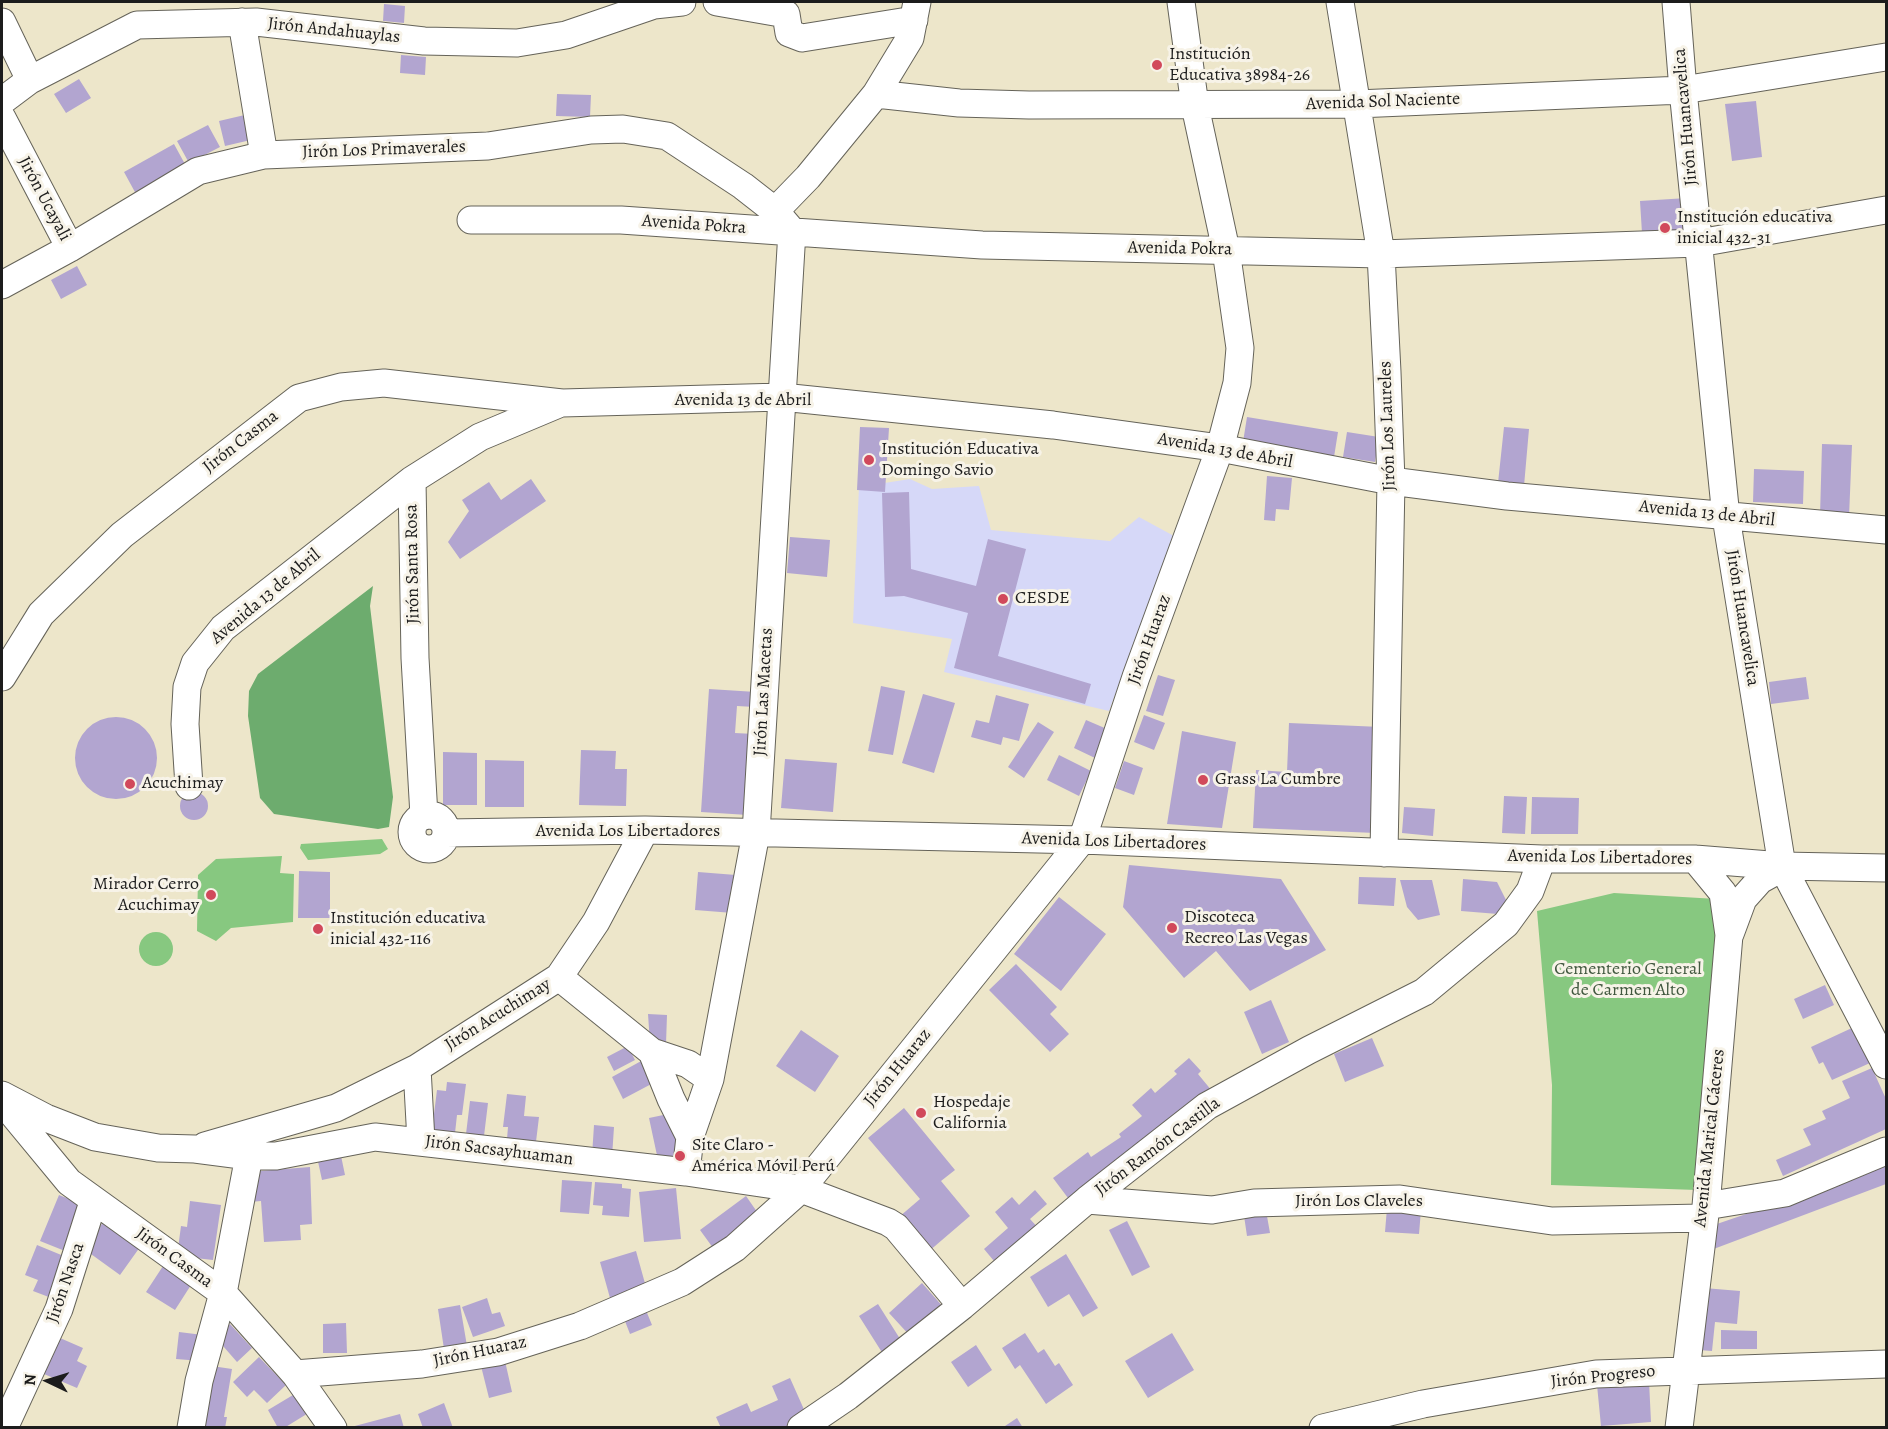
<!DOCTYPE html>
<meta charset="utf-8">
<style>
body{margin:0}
#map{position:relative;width:1888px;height:1429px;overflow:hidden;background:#ede6ca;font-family:Alegreya,serif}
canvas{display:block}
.frame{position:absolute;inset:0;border:3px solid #1c1c1c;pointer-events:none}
.north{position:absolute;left:18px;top:1351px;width:60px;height:60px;-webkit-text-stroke:4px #f7f3e8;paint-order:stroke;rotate:274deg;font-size:16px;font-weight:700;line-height:24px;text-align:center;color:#1c1c1c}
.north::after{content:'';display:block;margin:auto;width:21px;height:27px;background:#1c1c1c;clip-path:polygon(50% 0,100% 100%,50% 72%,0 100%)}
</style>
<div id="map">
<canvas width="1888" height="1429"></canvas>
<div class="frame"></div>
<div class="north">N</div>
</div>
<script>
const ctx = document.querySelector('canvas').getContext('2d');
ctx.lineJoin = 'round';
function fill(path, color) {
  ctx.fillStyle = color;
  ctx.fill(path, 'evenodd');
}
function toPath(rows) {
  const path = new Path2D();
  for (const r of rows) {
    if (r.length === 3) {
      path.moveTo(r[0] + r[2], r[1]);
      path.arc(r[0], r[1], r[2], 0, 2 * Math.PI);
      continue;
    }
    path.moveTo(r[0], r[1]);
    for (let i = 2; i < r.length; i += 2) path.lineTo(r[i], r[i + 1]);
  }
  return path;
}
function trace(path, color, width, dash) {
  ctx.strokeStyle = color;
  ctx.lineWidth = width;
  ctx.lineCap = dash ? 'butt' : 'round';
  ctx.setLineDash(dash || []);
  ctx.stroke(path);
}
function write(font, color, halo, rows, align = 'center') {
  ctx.font = font + ' Alegreya,serif';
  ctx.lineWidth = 6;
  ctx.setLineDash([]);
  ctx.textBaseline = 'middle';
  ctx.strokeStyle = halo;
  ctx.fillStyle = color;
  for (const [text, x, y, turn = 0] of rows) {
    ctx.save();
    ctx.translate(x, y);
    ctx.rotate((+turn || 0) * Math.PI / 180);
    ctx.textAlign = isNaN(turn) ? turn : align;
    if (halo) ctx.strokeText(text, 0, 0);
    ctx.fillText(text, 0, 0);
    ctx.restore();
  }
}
fill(toPath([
 [910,479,932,489,979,486,991,530,1110,541,1139,517,1174,536,1109,711,944,672,952,639,853,623,859,487]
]), '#d6d8f8');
fill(toPath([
 [382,839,388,849,380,854,308,860,300,848,301,844],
 [282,856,280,873,294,874,293,922,231,928,216,941,197,931,198,875,216,859],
 [1614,893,1717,899,1711,1010,1697,1190,1551,1185,1552,1085,1537,911],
 [156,949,17]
]), '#87c880');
fill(toPath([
 [373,586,370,606,393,797,389,827,378,829,274,814,260,798,248,716,249,691,258,674]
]), '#6dac6e');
fill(toPath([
 [384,4,405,6,404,23,383,21],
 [401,55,426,57,425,75,400,73],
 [79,79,91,98,66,113,54,94],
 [557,94,591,95,590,117,556,116],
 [1756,101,1762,157,1732,161,1725,104],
 [249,114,255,139,225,146,219,121],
 [208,125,220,147,189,163,177,141],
 [174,144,186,166,136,194,124,172],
 [1687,198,1689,230,1642,233,1640,201],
 [77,266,87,285,61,299,51,280],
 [1247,417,1338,432,1334,457,1243,442],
 [860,427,889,428,885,492,857,490],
 [1504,427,1529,429,1524,486,1498,483],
 [1347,432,1379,437,1375,462,1343,457],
 [1822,444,1852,445,1849,517,1820,516],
 [1754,469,1804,471,1803,504,1753,502],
 [1267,476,1292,478,1289,510,1276,509,1275,521,1264,520],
 [531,479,546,501,460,559,448,542,469,511,462,500,489,482,501,500],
 [909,492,911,569,976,586,988,539,1026,549,998,656,1091,684,1085,704,954,668,968,613,904,596,885,597,882,493],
 [790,537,830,540,827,577,787,573],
 [1158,675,1175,680,1163,716,1146,711],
 [1806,677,1809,699,1771,704,1769,682],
 [881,686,905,691,893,755,868,751],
 [709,689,756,692,755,707,737,706,735,733,754,734,748,815,701,812],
 [923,694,955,703,934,773,902,763],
 [996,695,1029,704,1019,741,1003,737,1001,745,971,737,976,720,989,723],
 [1144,715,1165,723,1154,750,1134,742],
 [116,758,41],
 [1086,720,1107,729,1095,758,1074,748],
 [1038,722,1054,732,1024,778,1008,767],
 [1289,723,1381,727,1376,833,1253,828,1256,770,1287,772],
 [1182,731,1236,742,1222,828,1167,824],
 [581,750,616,751,615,769,627,769,626,806,579,805],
 [443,752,477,753,477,805,443,805],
 [1059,755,1091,771,1079,796,1047,780],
 [785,759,837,763,833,812,781,808],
 [485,760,524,761,524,807,485,807],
 [1124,761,1143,768,1134,795,1115,788],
 [194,806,14],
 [1504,796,1527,797,1525,834,1502,833],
 [1532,797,1579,798,1578,834,1531,834],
 [1404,807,1435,809,1433,836,1402,833],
 [1129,865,1281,879,1326,950,1250,991,1216,951,1184,978,1123,907],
 [299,871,330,872,330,918,298,918],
 [698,872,736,875,733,913,695,910],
 [1359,877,1396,878,1394,906,1358,904],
 [1463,879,1497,882,1506,900,1506,908,1498,914,1461,911],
 [1400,880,1432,880,1440,915,1418,920,1407,907],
 [1059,897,1106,934,1061,991,1014,954],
 [1016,964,1057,1007,1050,1014,1069,1034,1050,1052,989,990],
 [1825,985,1834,1005,1803,1019,1794,999],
 [1271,1000,1289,1042,1262,1054,1244,1012],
 [648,1014,667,1015,666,1044,650,1043],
 [1854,1027,1870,1063,1832,1080,1823,1062,1819,1064,1811,1047],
 [801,1030,839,1056,815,1092,776,1066],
 [1372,1038,1384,1066,1345,1082,1334,1054],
 [628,1046,635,1060,614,1071,607,1057],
 [1189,1058,1201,1071,1198,1074,1212,1091,1071,1202,1053,1178,1088,1152,1091,1157,1121,1137,1119,1134,1142,1116,1132,1105,1151,1088,1155,1093,1177,1074,1174,1071],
 [643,1060,657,1081,623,1099,612,1077],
 [1872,1068,1886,1099,1886,1129,1783,1176,1776,1160,1811,1145,1803,1129,1826,1119,1822,1111,1850,1098,1842,1081],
 [447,1082,466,1084,462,1115,457,1115,455,1133,432,1130,437,1090,446,1091],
 [507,1094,526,1096,524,1116,539,1117,535,1150,507,1139,508,1127,503,1127],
 [470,1101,488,1103,484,1136,466,1134],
 [904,1108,955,1170,941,1181,970,1216,928,1252,899,1217,920,1199,868,1138],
 [673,1113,681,1155,658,1160,649,1118],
 [594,1125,614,1127,612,1157,592,1156],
 [340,1151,345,1175,322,1180,317,1157],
 [1886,1166,1886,1184,1711,1250,1714,1225],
 [310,1167,312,1224,300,1225,301,1240,264,1242,261,1201,250,1202,259,1171],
 [562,1180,592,1182,589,1214,560,1212],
 [595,1182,622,1184,622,1188,631,1189,629,1217,602,1215,603,1206,593,1205],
 [676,1188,681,1239,644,1242,639,1192],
 [1035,1190,1047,1204,1030,1219,1041,1231,999,1267,984,1249,1008,1228,995,1212,1012,1197,1019,1205],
 [59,1195,89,1207,70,1253,40,1241],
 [746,1196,762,1219,716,1252,700,1230],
 [190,1201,221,1205,213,1260,177,1256,181,1226,187,1227],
 [1265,1205,1270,1233,1247,1236,1243,1209],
 [1387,1208,1421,1210,1419,1234,1385,1232],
 [104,1221,140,1247,120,1275,84,1249],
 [1127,1221,1150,1267,1132,1276,1109,1230],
 [37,1245,71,1259,54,1299,33,1291,38,1280,25,1275],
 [636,1251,646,1287,610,1298,600,1262],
 [1066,1254,1098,1308,1083,1317,1069,1294,1048,1307,1030,1277],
 [163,1266,191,1285,175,1310,146,1292],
 [922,1283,945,1309,912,1338,889,1313],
 [1704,1288,1740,1291,1737,1324,1715,1322,1712,1351,1699,1350],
 [487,1298,492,1314,500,1312,505,1326,473,1337,462,1307],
 [878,1304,902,1342,883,1354,859,1316],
 [460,1305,467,1346,444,1349,438,1309],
 [645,1308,652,1325,630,1334,623,1316],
 [346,1323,347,1353,323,1353,323,1324],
 [230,1324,252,1348,237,1362,216,1338],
 [1721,1330,1757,1331,1757,1349,1721,1349],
 [179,1332,203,1335,201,1361,176,1359],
 [1025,1333,1038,1353,1044,1349,1055,1366,1059,1363,1073,1385,1046,1404,1020,1365,1015,1369,1002,1348],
 [1172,1333,1194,1370,1148,1398,1125,1361],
 [60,1338,83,1348,77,1361,87,1366,77,1388,44,1374],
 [976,1345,992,1370,968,1387,951,1362],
 [259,1357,286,1385,267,1403,254,1390,247,1397,233,1382],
 [505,1361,512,1392,489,1398,481,1366],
 [205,1365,232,1369,224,1417,227,1417,225,1428,195,1428],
 [790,1378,806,1414,788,1423,790,1426,721,1428,716,1417,747,1403,751,1412,778,1400,772,1386],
 [1649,1381,1651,1422,1601,1426,1597,1385],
 [298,1392,310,1412,284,1428,278,1428,268,1410],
 [444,1403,453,1428,423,1428,418,1414],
 [400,1414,404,1428,351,1428,351,1427],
 [1017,1418,1023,1428,1002,1428]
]), '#b2a5d0');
const minor = toPath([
 [717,2,786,14,789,33,802,38,914,20],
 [1340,2,1381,254,1387,372,1391,481,1384,853],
 [1676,2,1683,90,1726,517,1782,866,1886,1065],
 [2,22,30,80],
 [242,22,264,155],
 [876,94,959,103,1029,105,1357,104,1683,90,1886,57],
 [2,101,30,80,137,25,256,22,424,41,517,43,566,35,654,5,682,2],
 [2,118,70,248],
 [775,211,808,177,876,94,910,38,917,2],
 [471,220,621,220,982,245,1381,254,1699,243,1886,210],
 [2,285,70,248,198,171,264,155,488,146,591,130,623,129,667,136,743,186,775,211,792,231,756,833,710,1079,690,1137,686,1172],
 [412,480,415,658,424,816],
 [2,677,41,614,122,535,299,398,341,387,384,383,562,403,782,397,1053,425,1220,448,1391,481,1507,496,1886,530],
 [189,786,185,724,187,687,195,663,223,628,412,480,480,437,561,403],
 [429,832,17],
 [446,833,645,830,1082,840,1542,859,1695,859,1782,866,1886,868],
 [1730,934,1743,899,1760,880,1787,865],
 [559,977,652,1052,688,1064,710,1079],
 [652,1052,671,1099,690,1137],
 [2,1095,46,1118,95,1137,158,1148,195,1149,249,1156,276,1156,375,1137,686,1172,801,1189,888,1222,896,1227,962,1306],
 [2,1101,69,1182,223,1293,295,1374,333,1428],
 [421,1141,417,1068,559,977,596,922,645,830],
 [205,1146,336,1108,417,1068],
 [1087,1200,1212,1210,1254,1203,1400,1199,1552,1221,1702,1218],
 [1706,1206,1785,1193,1886,1151],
 [295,1374,422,1364,498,1352,580,1326,682,1282,735,1248,801,1189,1082,840,1136,677,1220,448,1237,383,1240,348,1226,250,1195,106,1181,2],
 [4,1428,59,1309,93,1202],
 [191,1428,199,1381,223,1293,249,1156],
 [801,1428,848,1396,962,1306,1087,1200,1207,1106,1309,1050,1424,992,1506,924,1530,891,1542,859],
 [1323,1428,1423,1404,1596,1374,1886,1364],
 [1679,1428,1706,1206,1729,935,1723,893,1695,859]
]);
trace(minor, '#656359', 29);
trace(minor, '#fff', 27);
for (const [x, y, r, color] of [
 [1157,65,6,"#d1495b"],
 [1665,228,6,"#d1495b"],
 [869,460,6,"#d1495b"],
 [1003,599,6,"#d1495b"],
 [1203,780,6,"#d1495b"],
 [130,784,6,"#d1495b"],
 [211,895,6,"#d1495b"],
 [1172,928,6,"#d1495b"],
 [318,929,6,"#d1495b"],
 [921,1113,6,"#d1495b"],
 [680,1156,6,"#d1495b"]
]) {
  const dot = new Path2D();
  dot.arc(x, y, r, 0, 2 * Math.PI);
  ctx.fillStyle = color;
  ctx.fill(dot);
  trace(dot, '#f7f3e8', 2);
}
write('18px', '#1c1c1c', '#f7f3e8', [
 ["Jirón Andahuaylas",334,31,6],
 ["Avenida Sol Naciente",1383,102,-2],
 ["Jirón Huancavelica",1686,117,-95],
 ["Jirón Los Primaverales",384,150,-2],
 ["Jirón Ucayali",44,199,62],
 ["Avenida Pokra",694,225,4],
 ["Avenida Pokra",1180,249,1],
 ["Avenida 13 de Abril",743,401],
 ["Jirón Los Laureles",1388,426,-92],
 ["Jirón Casma",241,442,-38],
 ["Avenida 13 de Abril",1225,451,10],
 ["Avenida 13 de Abril",1707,514,6],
 ["Jirón Santa Rosa",413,564,-91],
 ["Avenida 13 de Abril",266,597,-40],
 ["Jirón Huancavelica",1742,618,81],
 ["Jirón Huaraz",1150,640,-70],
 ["Jirón Las Macetas",764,692,-87],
 ["Avenida Los Libertadores",628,832],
 ["Avenida Los Libertadores",1114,842,2],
 ["Avenida Los Libertadores",1600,858,1],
 ["Jirón Acuchimay",498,1015,-32],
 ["Jirón Huaraz",898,1068,-51],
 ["Avenida Marical Cáceres",1710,1138,-84],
 ["Jirón Ramón Castilla",1158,1147,-37],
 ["Jirón Sacsayhuaman",499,1151,7],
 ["Jirón Los Claveles",1359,1202],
 ["Jirón Casma",174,1258,36],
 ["Jirón Nasca",66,1283,-71],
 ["Jirón Huaraz",480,1352,-12],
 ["Jirón Progreso",1603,1377,-6]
]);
write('18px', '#1c1c1c', '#f7f3e8', [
 ["Institución",1169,55],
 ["Educativa 38984-26",1169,76],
 ["Institución educativa",1677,218],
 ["inicial 432-31",1677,239],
 ["Institución Educativa",881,450],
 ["Domingo Savio",881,471],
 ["CESDE",1015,599],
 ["Grass La Cumbre",1215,780],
 ["Acuchimay",142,784],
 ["Mirador Cerro",199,885,"right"],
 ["Acuchimay",199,906,"right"],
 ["Discoteca",1184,918],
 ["Recreo Las Vegas",1184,939],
 ["Institución educativa",330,919],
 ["inicial 432-116",330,940],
 ["Hospedaje",933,1103],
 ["California",933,1124],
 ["Site Claro -",692,1146],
 ["América Móvil Perú",692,1167]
], 'left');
write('18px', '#41583f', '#f7f3e8', [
 ["Cementerio General",1628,970],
 ["de Carmen Alto",1628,991]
]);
</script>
